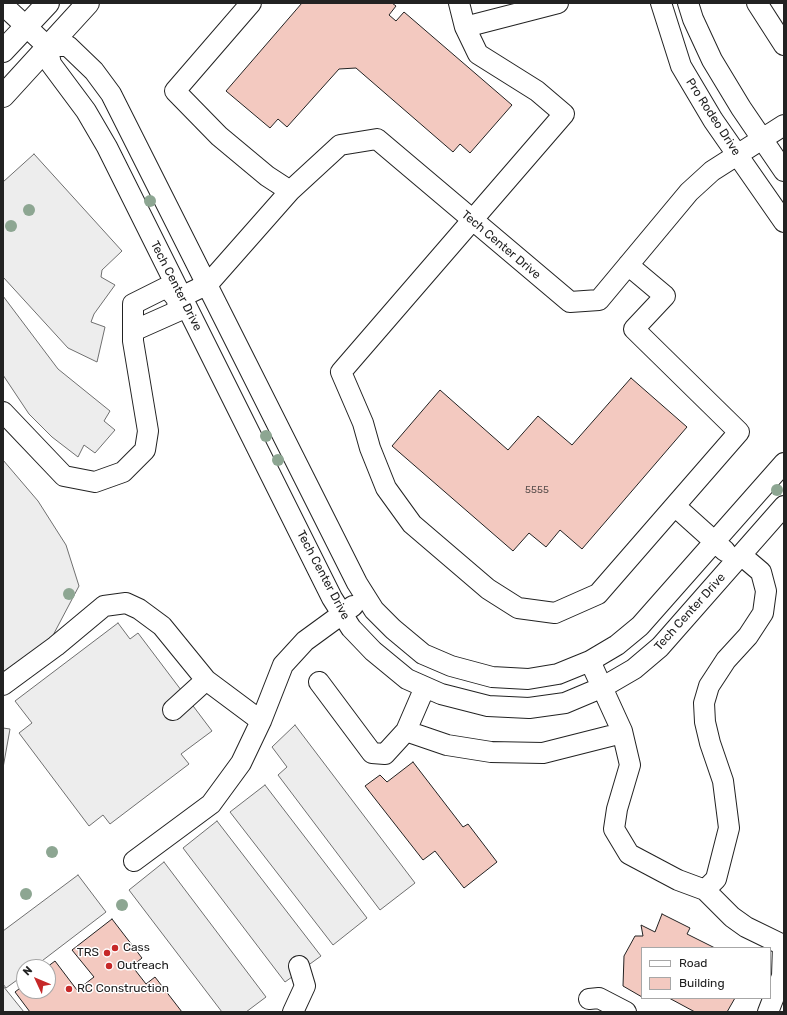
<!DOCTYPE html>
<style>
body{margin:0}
#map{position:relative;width:787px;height:1015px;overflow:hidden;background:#fff;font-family:Rubik,sans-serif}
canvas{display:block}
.frame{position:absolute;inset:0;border:4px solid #222;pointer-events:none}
.legend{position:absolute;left:641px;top:947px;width:130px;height:52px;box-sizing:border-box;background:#fff;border:1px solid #a7a7a7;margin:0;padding:5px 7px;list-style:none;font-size:12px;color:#222}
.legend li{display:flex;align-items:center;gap:8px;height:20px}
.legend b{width:20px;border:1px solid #a7a7a7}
.north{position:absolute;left:16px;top:959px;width:40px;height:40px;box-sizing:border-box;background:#fff;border:1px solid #a7a7a7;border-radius:50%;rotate:314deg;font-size:11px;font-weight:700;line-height:16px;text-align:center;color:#222}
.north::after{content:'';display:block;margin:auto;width:14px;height:18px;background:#c62828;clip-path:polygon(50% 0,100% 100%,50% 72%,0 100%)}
</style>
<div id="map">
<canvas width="787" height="1015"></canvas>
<div class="frame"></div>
<ul class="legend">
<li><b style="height:5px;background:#fff"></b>Road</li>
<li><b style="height:11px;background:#f3c9c0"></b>Building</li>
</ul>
<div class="north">N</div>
</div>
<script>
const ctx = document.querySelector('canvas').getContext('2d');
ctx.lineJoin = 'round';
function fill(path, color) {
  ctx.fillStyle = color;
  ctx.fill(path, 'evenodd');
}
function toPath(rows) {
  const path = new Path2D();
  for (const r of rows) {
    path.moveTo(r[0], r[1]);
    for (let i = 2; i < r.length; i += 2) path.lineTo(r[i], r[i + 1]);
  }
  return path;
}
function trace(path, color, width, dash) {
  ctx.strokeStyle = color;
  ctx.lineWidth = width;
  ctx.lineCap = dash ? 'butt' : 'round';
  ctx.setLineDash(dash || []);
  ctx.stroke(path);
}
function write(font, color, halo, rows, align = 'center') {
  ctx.font = font + ' Rubik,sans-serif';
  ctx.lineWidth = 3;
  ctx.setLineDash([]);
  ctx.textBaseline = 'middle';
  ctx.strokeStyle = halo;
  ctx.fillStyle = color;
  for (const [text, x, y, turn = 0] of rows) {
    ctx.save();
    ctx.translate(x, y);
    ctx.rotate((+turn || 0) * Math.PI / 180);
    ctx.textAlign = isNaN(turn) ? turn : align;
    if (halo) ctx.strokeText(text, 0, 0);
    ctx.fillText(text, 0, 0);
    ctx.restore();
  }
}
const green = toPath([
 [3,986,24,1012,3,1012,3,986]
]);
fill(green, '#eee');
trace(green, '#6f6f6f', 1);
const parking = toPath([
 [34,154,122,251,102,270,101,277,115,285,94,314,91,322,105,327,97,362,68,348,3,277,3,182,34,154],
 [3,296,58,369,110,411,104,421,115,430,95,453,84,445,78,457,52,437,29,414,3,375,3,296],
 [3,460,38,501,66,545,79,586,50,641,3,675,3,460],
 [118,623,130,639,138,633,212,731,181,754,189,764,110,824,103,815,89,826,19,733,32,723,15,701,118,623],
 [295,725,415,883,380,910,278,775,287,767,272,747,295,725],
 [3,728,10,729,3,768,3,728],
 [265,785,367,918,333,945,230,812,265,785],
 [217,821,321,956,285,982,183,848,217,821],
 [164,862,266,997,246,1012,222,1012,129,890,164,862],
 [78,875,106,912,34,967,24,967,24,975,6,988,3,984,3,931,78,875]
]);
fill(parking, '#ededed');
trace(parking, '#6f6f6f', 1);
const building = toPath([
 [302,3,392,3,396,6,389,15,396,21,404,12,512,105,470,153,460,144,453,152,356,68,339,69,287,127,278,119,270,128,226,91,302,3],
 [631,378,687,427,582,549,560,530,546,547,529,533,513,551,392,446,440,390,508,450,538,416,572,445,631,378],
 [413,762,463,827,468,824,497,862,464,888,435,851,423,860,365,786,380,775,387,782,413,762],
 [662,914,690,928,687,934,715,948,642,948,642,997,623,986,624,956,635,936,643,936,641,925,655,932,662,914],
 [112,919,142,958,132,966,146,984,155,977,182,1012,30,1012,15,992,24,985,24,991,48,991,47,967,55,961,77,990,94,977,72,950,112,919],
 [669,998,735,998,727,1012,695,1012,669,998]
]);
fill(building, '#f3c9c0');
trace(building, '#222', 1);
const minor = toPath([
 [251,3,175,91,219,136,267,176,290,191],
 [459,3,465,27,558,3],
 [661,3,681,66,713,120,784,222],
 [688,3,693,19,712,60,741,108,784,171],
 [757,3,784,45],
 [3,5,47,46,51,64,86,111,107,147,332,598,351,628,373,651,407,679,441,694,488,706,529,708,565,703,603,687,634,669,660,647,784,506],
 [465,27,478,54,537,91,564,114,341,372,363,423,370,448,386,488,412,524,488,589,518,608,555,613,598,594,739,432,634,329,665,296,628,265],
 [47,46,68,46,94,71,111,94,357,583,374,610,393,629,423,654,451,666,492,677,528,679,558,674,590,661,617,645,640,626,784,463],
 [177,299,208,284,290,191,340,145,377,139,570,302,599,300,689,192,712,171,784,125],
 [3,412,64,476,95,482,123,472,145,450,148,431,133,341,133,304,167,287,177,299,178,311,133,331],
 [676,507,725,551],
 [590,661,622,731,630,765,617,809,614,829,629,854,678,880,705,890,732,917,746,927,783,945,782,976,768,1012],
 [319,682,372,753,385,754,406,731],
 [3,685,56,646,104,606,126,603,139,609,162,626,206,680,261,721],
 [425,687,406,731,447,745,491,752,543,753,622,733],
 [173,710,206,680],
 [134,861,211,804,241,763,261,721,283,665,305,641,353,606],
 [705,890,716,879,729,828,723,781,710,743,705,722,704,703,709,686,726,660,748,636,763,613,766,591,761,572,741,555],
 [589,999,599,998,626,1012],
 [293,1012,305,986,299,966]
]);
const major = toPath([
 [3,51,48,3],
 [3,96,88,3]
]);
trace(minor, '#222', 22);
trace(major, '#222', 24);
trace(minor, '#fff', 20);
trace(major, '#fff', 22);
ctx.fillStyle = '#8da692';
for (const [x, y] of [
 [150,201],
 [29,210],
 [11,226],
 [266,436],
 [278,460],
 [777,490],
 [69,594],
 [52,852],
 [26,894],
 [122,905]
]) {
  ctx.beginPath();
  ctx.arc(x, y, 6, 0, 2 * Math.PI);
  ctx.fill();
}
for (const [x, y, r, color] of [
 [115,948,4,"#c62828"],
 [107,953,4,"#c62828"],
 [109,966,4,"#c62828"],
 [69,989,4,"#c62828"]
]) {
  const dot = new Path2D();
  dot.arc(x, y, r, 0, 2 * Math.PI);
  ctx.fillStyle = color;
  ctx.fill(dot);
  trace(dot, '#fff', 1.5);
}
write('10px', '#564c4a', null, [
 ["5555",537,490]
]);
write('12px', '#222', '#fff', [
 ["Pro Rodeo Drive",713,117,57],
 ["Tech Center Drive",501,245,40],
 ["Tech Center Drive",176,286,63],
 ["Tech Center Drive",323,575,62],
 ["Tech Center Drive",690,612,-48]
]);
write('12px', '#222', '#fff', [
 ["Cass",123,948],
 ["TRS",99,953,"right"],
 ["Outreach",117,966],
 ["RC Construction",77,989]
], 'left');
</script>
